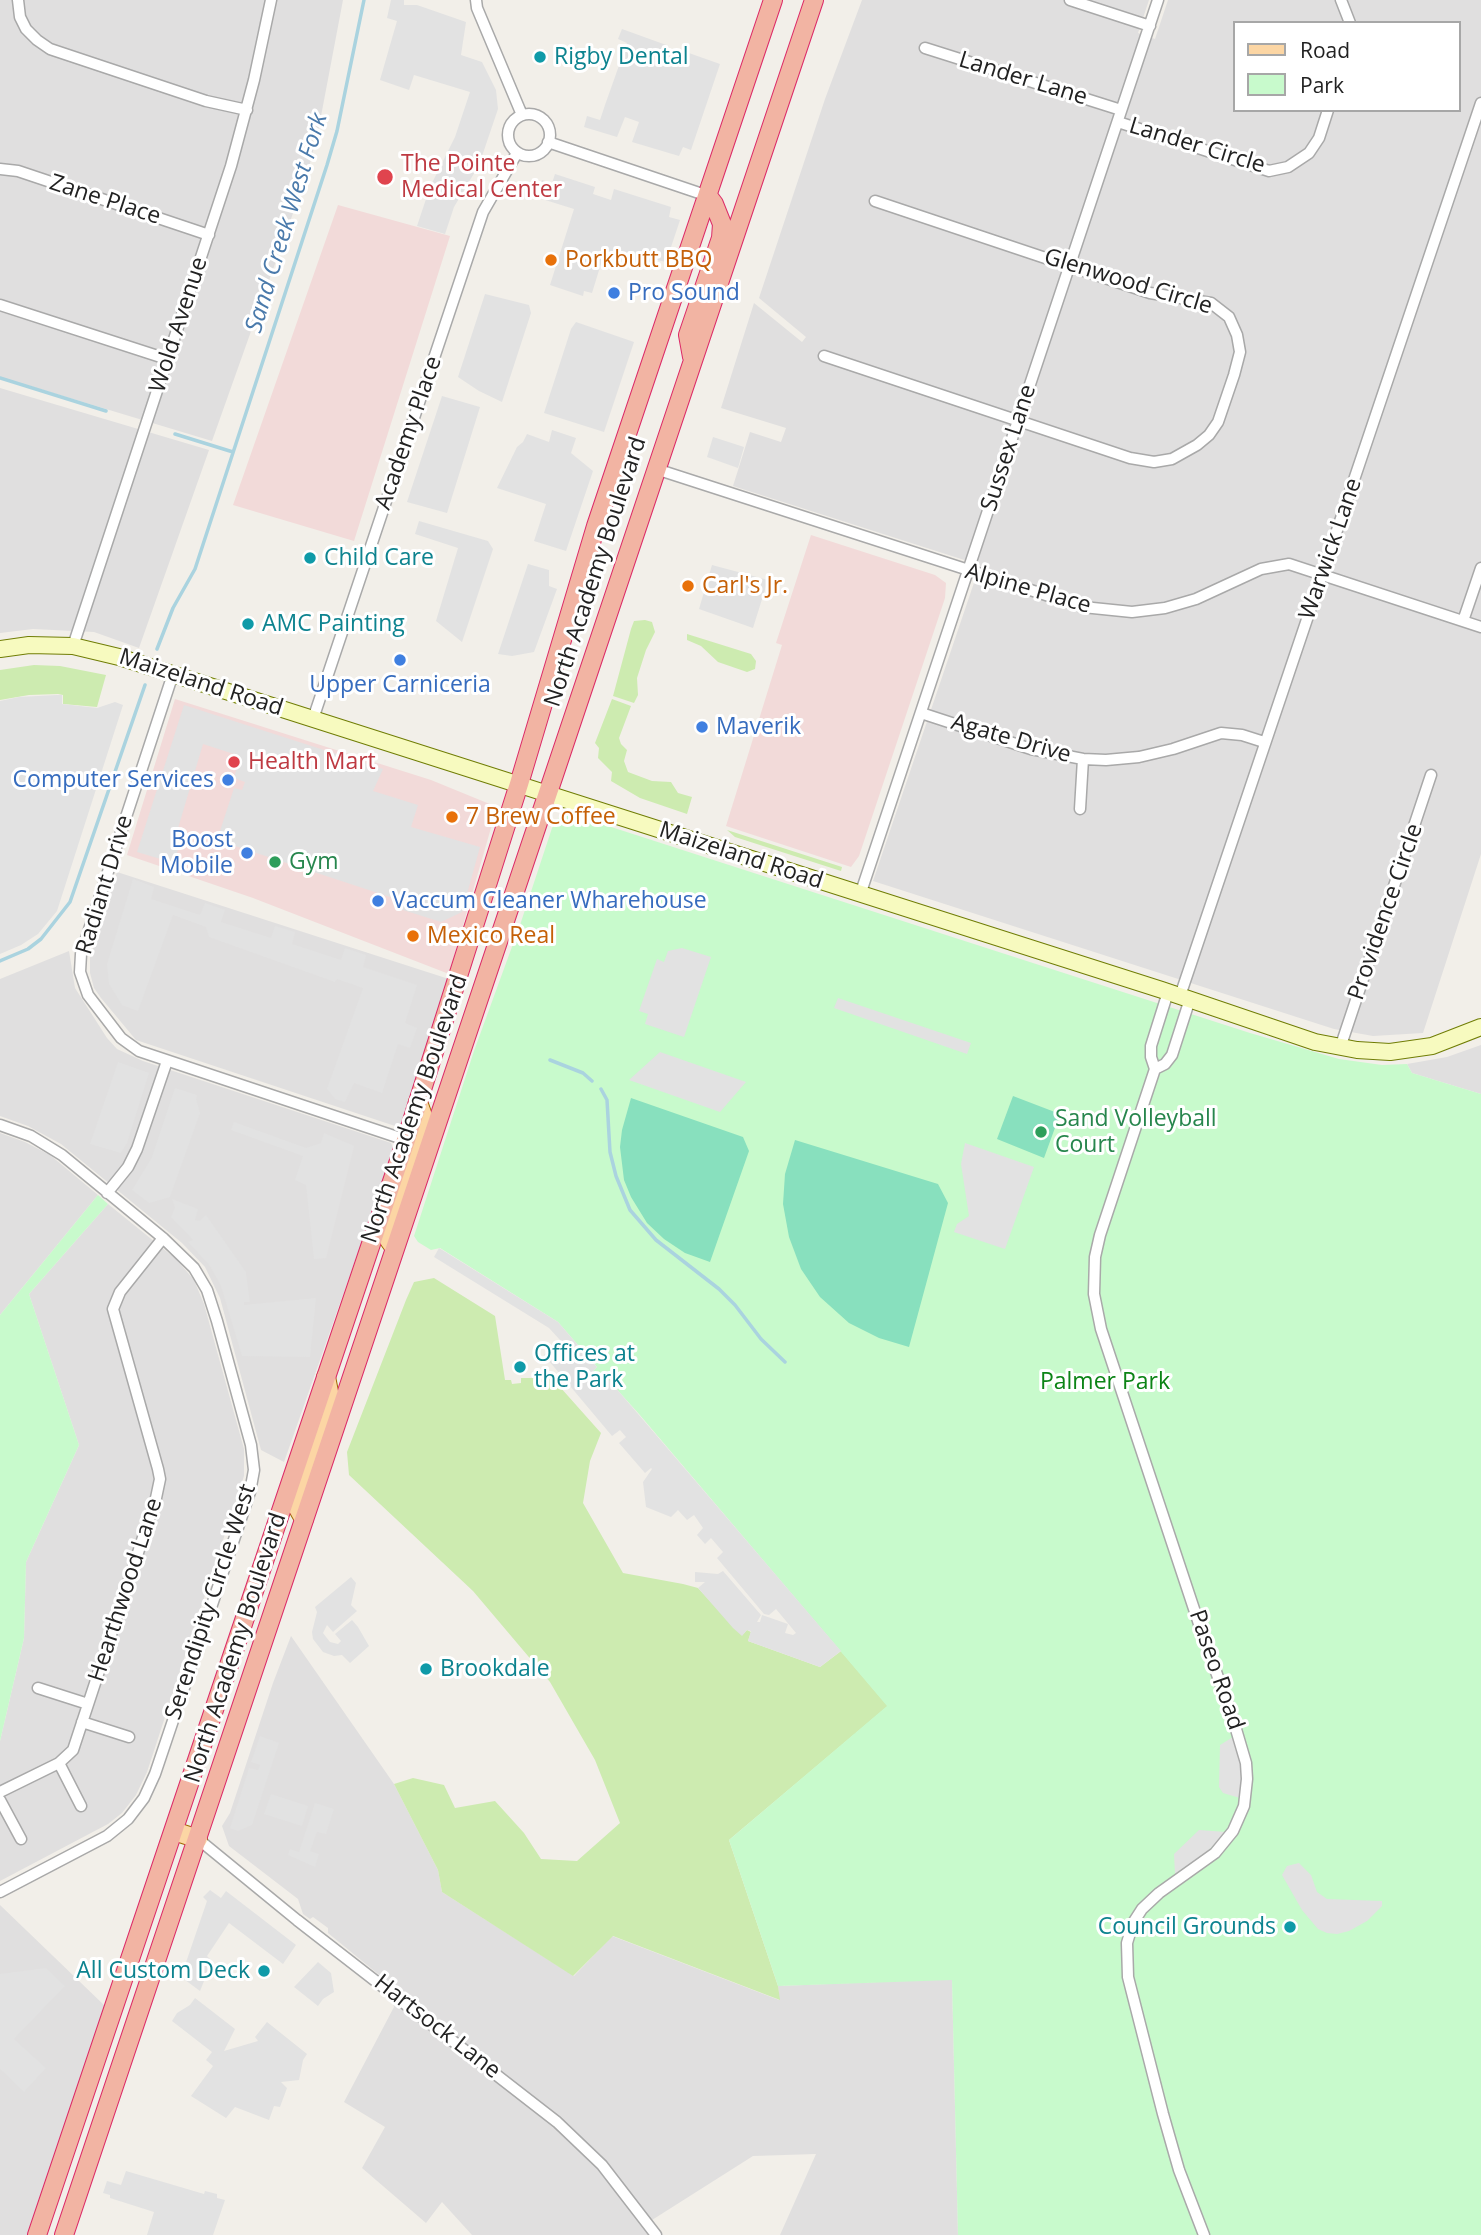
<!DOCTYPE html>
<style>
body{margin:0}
#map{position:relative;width:1481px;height:2235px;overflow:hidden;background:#f2efe9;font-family:"Open Sans",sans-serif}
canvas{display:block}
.legend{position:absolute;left:1233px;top:21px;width:228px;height:91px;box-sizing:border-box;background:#fff;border:2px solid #a7a7a7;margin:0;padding:9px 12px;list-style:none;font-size:21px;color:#222}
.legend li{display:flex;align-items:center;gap:14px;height:35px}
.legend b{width:35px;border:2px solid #a7a7a7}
</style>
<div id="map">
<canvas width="1481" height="2235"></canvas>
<ul class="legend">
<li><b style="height:9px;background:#fcd6a4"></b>Road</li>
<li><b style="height:19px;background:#c8facc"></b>Park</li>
</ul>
</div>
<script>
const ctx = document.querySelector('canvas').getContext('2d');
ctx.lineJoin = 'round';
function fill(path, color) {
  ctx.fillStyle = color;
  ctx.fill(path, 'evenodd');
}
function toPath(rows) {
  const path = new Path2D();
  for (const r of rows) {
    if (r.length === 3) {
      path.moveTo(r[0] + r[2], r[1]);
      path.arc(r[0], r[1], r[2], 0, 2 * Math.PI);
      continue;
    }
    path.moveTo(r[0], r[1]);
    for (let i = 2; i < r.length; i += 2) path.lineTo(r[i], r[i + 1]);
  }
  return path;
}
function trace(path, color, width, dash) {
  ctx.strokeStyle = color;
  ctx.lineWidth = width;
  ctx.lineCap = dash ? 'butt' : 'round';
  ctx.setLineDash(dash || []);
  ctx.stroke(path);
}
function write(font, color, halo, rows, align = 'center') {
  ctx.font = font + ' "Open Sans",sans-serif';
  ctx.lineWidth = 6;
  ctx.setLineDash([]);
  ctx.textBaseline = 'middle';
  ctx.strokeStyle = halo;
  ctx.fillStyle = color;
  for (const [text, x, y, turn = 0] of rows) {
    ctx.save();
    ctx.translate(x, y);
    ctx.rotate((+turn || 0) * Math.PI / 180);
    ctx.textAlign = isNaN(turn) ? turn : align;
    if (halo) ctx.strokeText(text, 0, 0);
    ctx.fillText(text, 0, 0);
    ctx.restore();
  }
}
fill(toPath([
 [0,0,343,0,318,132,308,171,212,441,0,377],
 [862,0,1149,0,1138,33,1155,39,1168,0,1481,0,1481,854,1423,1033,1373,1036,1334,1029,873,881,980,565,733,486,750,432,781,442,786,428,721,408,754,303,802,342,806,337,759,298,825,99],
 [1234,23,1458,23,1458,110,1234,110],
 [0,388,209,450,139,648,94,632,33,629,0,633],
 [117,872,452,980,402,1125,395,1126,136,1040,101,998,94,988,90,973,90,958],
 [69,951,75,988,107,1038,117,1049,143,1061,391,1143,394,1150,284,1462,261,1450,220,1298,205,1267,182,1243,61,1144,28,1126,0,1116,0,979],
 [1481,1045,1481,1094,1412,1073,1407,1064,1447,1057],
 [0,1133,25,1142,50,1155,98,1195,0,1315],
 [108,1204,176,1259,194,1280,204,1304,244,1449,244,1476,147,1772,136,1795,122,1813,108,1824,0,1881,0,1741,24,1638,26,1562,79,1445,29,1294],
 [291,1636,394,1784,438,1870,442,1892,574,1976,612,1936,779,2000,778,1986,952,1979,958,2235,780,2235,816,2154,753,2156,652,2220,651,2235,472,2235,442,2202,426,2223,362,2168,385,2127,344,2102,394,2007,389,1983,328,1933,328,1928,313,1917,310,1919,303,1914,298,1899,229,1846,222,1826,230,1813,273,1683],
 [0,1905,105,2006,28,2235,0,2235]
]), '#e0dfdf');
fill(toPath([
 [338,205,450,236,354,541,233,505],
 [811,535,935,575,946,583,945,598,859,856,851,867,726,826,782,645,776,643],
 [175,699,431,780,497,807,449,974,253,898,127,855]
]), '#f2dad9');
fill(toPath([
 [645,620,652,622,655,632,646,650,637,678,638,695,634,703,613,696,631,629,634,621],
 [687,634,751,654,756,661,755,669,747,672,718,662,701,646,687,640],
 [34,665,60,666,106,675,97,707,63,704,63,695,58,694,29,695,0,700,0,670],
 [612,699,631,706,619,738,621,744,627,750,624,761,628,772,652,781,671,782,678,793,692,797,687,814,640,798,611,781,612,772,598,758,599,748,595,743],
 [727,830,842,867,841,871,735,837],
 [434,1278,495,1316,505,1380,511,1380,512,1384,521,1383,521,1378,552,1378,601,1433,590,1461,583,1503,623,1573,683,1584,698,1588,742,1635,747,1630,751,1632,748,1641,820,1667,841,1651,888,1706,729,1840,778,1986,780,2000,613,1936,573,1976,442,1892,438,1870,394,1784,413,1778,444,1785,455,1808,495,1801,524,1833,541,1859,577,1861,620,1823,595,1760,550,1682,473,1591,349,1475,347,1452,406,1300,414,1282]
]), '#cdebb0');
fill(toPath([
 [561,814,574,815,1250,1033,1339,1059,1382,1065,1407,1064,1412,1073,1481,1094,1481,2235,958,2235,952,1980,778,1986,729,1840,887,1706,639,1414,603,1374,596,1380,590,1374,597,1367,558,1322,440,1248,431,1250,418,1242,414,1236,474,1051,521,922,552,828],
 [98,1195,108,1204,29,1294,79,1445,26,1562,24,1638,0,1741,0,1315]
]), '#c8facc');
fill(toPath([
 [1013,1096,1060,1114,1044,1158,997,1139],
 [631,1098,743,1137,749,1151,710,1262,685,1253,664,1239,647,1223,631,1197,624,1180,620,1147,622,1130],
 [795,1140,938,1184,948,1203,909,1347,879,1338,849,1323,820,1297,801,1269,789,1237,783,1204,785,1174]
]), '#88e0be');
fill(toPath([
 [391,0,404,0,404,5,417,5,466,22,461,55,482,62,496,90,498,109,479,165,454,207,445,234,417,226,430,187,455,137,470,92,414,75,409,90,380,80,397,21,387,18],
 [622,29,669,46,668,51,684,57,686,52,720,64,691,150,683,147,679,156,632,142,639,122,625,117,617,137,584,127,587,116,600,120,605,105,627,43,618,39],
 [555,174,595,187,593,194,611,200,614,189,671,207,669,217,680,220,666,262,657,260,654,269,604,254,592,293,584,291,583,296,550,285,574,209,542,199,545,188,540,186,542,180,552,183],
 [485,294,529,305,531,313,502,402,479,391,458,377],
 [576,322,634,342,604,432,544,413,571,329],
 [442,396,480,407,447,513,407,502],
 [552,430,576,438,571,453,593,471,566,551,534,541,546,504,497,488,517,447,523,442,527,434,549,442],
 [713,437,744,447,738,468,707,457],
 [419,521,488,541,493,549,462,642,436,621,458,548,415,534],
 [528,564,549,570,549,586,557,589,534,652,512,656,498,654],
 [712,565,768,580,753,628,699,609],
 [57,695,62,695,62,704,97,708,115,702,123,705,57,911,38,934,21,945,0,954,0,701,19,697],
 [184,705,383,769,373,791,418,805,411,827,480,847,462,912,441,922,400,909,393,898,226,843,229,834,220,831,234,788,242,790,245,782,234,778,240,756,203,744,176,835,182,837,174,863,137,852],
 [133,879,154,887,151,899,200,915,205,903,225,910,221,922,271,938,275,926,295,932,292,944,341,960,345,948,366,955,363,967,417,985,405,1023,417,1028,410,1048,398,1044,382,1093,354,1083,345,1102,335,1099,327,1089,363,988,337,979,335,982,209,937,206,927,173,915,138,1011,122,1005,109,984,107,964],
 [682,948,711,957,684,1037,645,1024,648,1014,639,1011,657,959,664,962,668,951],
 [838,998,971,1043,967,1054,834,1008],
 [660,1052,746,1082,720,1112,629,1080],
 [118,1062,149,1073,127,1143,121,1153,90,1144],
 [175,1088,197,1095,196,1099,200,1113,170,1197,149,1203,132,1190,152,1157],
 [234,1122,306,1148,321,1143,324,1133,354,1146,326,1258,314,1259,306,1185,295,1180,303,1156,231,1130],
 [965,1143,1034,1167,1005,1249,954,1232,957,1224,969,1216,961,1164],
 [172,1199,198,1209,195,1220,199,1221,206,1215,246,1272,250,1302,244,1302,244,1305,316,1298,310,1357,242,1356,221,1286,210,1266,188,1242,193,1240,171,1217,175,1207],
 [439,1248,558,1322,597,1367,591,1374,596,1380,603,1373,841,1651,820,1667,748,1641,751,1631,747,1630,742,1636,733,1628,698,1588,705,1582,695,1582,695,1572,718,1574,723,1571,761,1615,757,1622,760,1622,762,1615,788,1624,785,1633,793,1635,796,1633,776,1609,769,1615,764,1614,717,1558,723,1552,711,1538,705,1544,697,1535,703,1528,694,1515,687,1520,678,1510,671,1517,646,1507,643,1482,652,1469,651,1468,645,1473,619,1443,626,1437,620,1430,612,1436,544,1355,560,1340,549,1328,434,1257],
 [351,1577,356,1583,351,1605,357,1611,333,1632,327,1625,323,1633,330,1642,338,1644,341,1641,335,1634,352,1620,358,1627,369,1646,350,1663,342,1655,334,1656,323,1652,313,1639,312,1632,317,1612,315,1607],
 [260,1736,279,1743,252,1825,238,1831,230,1828,249,1768,258,1770,260,1765,251,1762],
 [1233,1737,1240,1762,1242,1780,1240,1798,1223,1793,1219,1787,1220,1745],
 [271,1794,308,1806,302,1826,264,1814],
 [315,1803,334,1809,326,1834,317,1832,310,1851,319,1854,315,1867,288,1855,290,1849,299,1852],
 [1199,1830,1226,1832,1206,1853,1175,1874,1174,1854],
 [1299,1863,1311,1875,1317,1892,1327,1899,1382,1901,1382,1906,1367,1921,1349,1931,1337,1934,1327,1933,1318,1929,1302,1910,1282,1875,1287,1866],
 [210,1890,221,1898,226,1891,296,1945,283,1964,229,1923,207,1956,212,1961,200,1991,181,1977,207,1901,203,1897],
 [318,1962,331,1973,334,1992,323,1999,318,2006,294,1987],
 [46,1968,65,1986,14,2039,46,2068,24,2092,0,2069,0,1974],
 [195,1998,235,2029,224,2051,258,2041,255,2037,267,2022,307,2054,303,2060,299,2080,281,2082,287,2088,280,2107,274,2106,269,2120,235,2107,226,2118,191,2096,213,2066,206,2060,212,2052,172,2021,177,2013,190,2005],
 [126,2171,204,2194,205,2191,217,2194,217,2198,225,2200,213,2235,147,2235,154,2212,110,2198,110,2195,103,2193,107,2181,121,2185]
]), '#e2e2e2');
trace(toPath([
 [0,378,106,411],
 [175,434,233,452],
 [157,649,173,608,195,569,327,165,337,131,364,0],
 [0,961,28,949,41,939,70,902,145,685],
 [550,1060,583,1073,592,1081],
 [601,1089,607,1100,610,1152,616,1176,630,1210,656,1240,719,1289,735,1305,761,1339,785,1362]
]), '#aad3df', 3.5);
const minor = toPath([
 [18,0,20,17,26,29,37,40,50,49,206,101,247,110],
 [476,0,477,8,522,115],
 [1070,0,1150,26],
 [1341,0,1350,23],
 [925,48,1121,110],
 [529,135,21],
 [1118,122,1269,171,1288,167,1309,153,1319,138,1328,110],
 [548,142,708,196],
 [0,169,18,171,209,235],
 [0,305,167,359],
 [824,356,1130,458,1154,462,1172,459,1197,445,1209,435,1218,422,1234,375,1240,352,1237,335,1229,317,1211,303,1150,293,875,201],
 [656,469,1083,607,1132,612,1165,608,1196,599,1261,569,1289,564,1481,627],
 [1463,621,1481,568],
 [73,646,231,166,254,80,271,0],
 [173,674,81,954,80,972,88,995,121,1038,139,1051,406,1140],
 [921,713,1031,749,1083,759,1106,760,1139,757,1173,749,1221,733,1242,735,1264,742],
 [313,719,483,212,517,153],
 [1080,809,1083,759],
 [860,895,1158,0],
 [1168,992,1151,1046,1151,1057,1155,1069,1100,1235,1095,1257,1094,1294,1101,1329,1201,1630,1233,1719,1246,1763,1247,1779,1244,1806,1233,1831,1215,1853,1159,1893,1142,1909,1133,1923,1127,1943,1128,1977,1163,2114,1179,2170,1204,2235],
 [1180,996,1481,103],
 [1340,1048,1431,775],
 [1155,1069,1165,1064,1172,1055,1190,999],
 [0,1125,31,1136,62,1155,163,1238,194,1268,207,1290,217,1321,251,1445,254,1470,250,1492,155,1774,144,1798,128,1819,107,1836,0,1892],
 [107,1193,128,1167,137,1149,167,1061],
 [38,1688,88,1704],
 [82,1722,129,1737],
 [59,1763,81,1806],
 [0,1792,59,1763,73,1750,156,1498,160,1479,158,1469,113,1309,120,1292,163,1238],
 [0,1800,21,1839],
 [198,1839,297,1920,557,2122,602,2165,656,2235]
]);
const secondary = toPath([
 [0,649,29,645,73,646,119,657,1162,990,1315,1042,1357,1050,1390,1052,1432,1046,1481,1027]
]);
const primary = toPath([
 [394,1247,389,1240,389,1227,421,1132,423,1116,418,1102],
 [304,1519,295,1503,330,1397,326,1377],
 [174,1831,198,1839]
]);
const trunk = toPath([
 [692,357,688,335,721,238,722,224,714,204,708,196],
 [37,2235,406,1140,519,784,596,526,773,0],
 [64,2235,814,0]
]);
trace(minor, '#a9a9a9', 13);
trace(secondary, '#707d05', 18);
trace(primary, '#a06b00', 20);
trace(trunk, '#dc2a67', 20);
trace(minor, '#fff', 10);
trace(secondary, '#f7fabf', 16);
trace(primary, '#fcd6a4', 18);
trace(trunk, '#f2b4a3', 18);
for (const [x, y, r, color] of [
 [540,57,7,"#0f9aa8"],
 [385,177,9,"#e0444e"],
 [551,260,7,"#e8710a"],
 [614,293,7,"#3f7fe0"],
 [310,558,7,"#0f9aa8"],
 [688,586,7,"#e8710a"],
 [248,624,7,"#0f9aa8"],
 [400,660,7,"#3f7fe0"],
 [702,727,7,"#3f7fe0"],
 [234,762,7,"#e0444e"],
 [228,780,7,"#3f7fe0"],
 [452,817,7,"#e8710a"],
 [247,853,7,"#3f7fe0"],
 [275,862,7,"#2e9e5b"],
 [378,901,7,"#3f7fe0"],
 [413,936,7,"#e8710a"],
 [1041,1132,7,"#2e9e5b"],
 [520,1367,7,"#0f9aa8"],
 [426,1669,7,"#0f9aa8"],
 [1290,1927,7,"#0f9aa8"],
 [264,1971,7,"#0f9aa8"]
]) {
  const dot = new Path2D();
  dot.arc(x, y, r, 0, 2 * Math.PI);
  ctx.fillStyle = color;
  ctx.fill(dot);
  trace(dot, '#fff', 2.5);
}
write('23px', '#0d838f', '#fff', [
 ["Rigby Dental",554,57],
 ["Child Care",324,558],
 ["AMC Painting",262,624],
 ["Offices at",534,1354],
 ["the Park",534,1380],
 ["Brookdale",440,1669],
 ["Council Grounds",1276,1927,"right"],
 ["All Custom Deck",250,1971,"right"]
], 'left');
write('23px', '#222', '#fff', [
 ["Lander Lane",1023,79,17],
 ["Lander Circle",1197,146,17],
 ["Zane Place",105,200,18],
 ["Glenwood Circle",1128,282,17],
 ["Wold Avenue",179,325,-72],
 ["Academy Place",409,433,-71],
 ["Sussex Lane",1009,448,-72],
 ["Warwick Lane",1331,549,-71],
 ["North Academy Boulevard",596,572,-72],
 ["Alpine Place",1028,589,16],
 ["Maizeland Road",201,683,18],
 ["Agate Drive",1011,739,16],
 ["Maizeland Road",741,856,18],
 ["Radiant Drive",105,885,-73],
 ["Providence Circle",1386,912,-71],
 ["North Academy Boulevard",415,1109,-71],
 ["Hearthwood Lane",126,1590,-72],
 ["Serendipity Circle West",211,1602,-72],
 ["North Academy Boulevard",236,1648,-72],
 ["Paseo Road",1216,1670,71],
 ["Hartsock Lane",437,2027,38]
]);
write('23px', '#be3a42', '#fff', [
 ["The Pointe",401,164],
 ["Medical Center",401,190],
 ["Health Mart",248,762]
], 'left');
write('23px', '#c56008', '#fff', [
 ["Porkbutt BBQ",565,260],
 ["Carl's Jr.",702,586],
 ["7 Brew Coffee",466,817],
 ["Mexico Real",427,936]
], 'left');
write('23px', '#366cbe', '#fff', [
 ["Pro Sound",628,293],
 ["Upper Carniceria",400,685,"center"],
 ["Maverik",716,727],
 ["Computer Services",214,780,"right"],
 ["Boost",233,840,"right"],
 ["Mobile",233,866,"right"],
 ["Vaccum Cleaner Wharehouse",392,901]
], 'left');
write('23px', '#27864d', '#fff', [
 ["Gym",289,862],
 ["Sand Volleyball",1055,1119],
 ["Court",1055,1145]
], 'left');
write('23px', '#0c8416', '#fff', [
 ["Palmer Park",1105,1382]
]);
write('italic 24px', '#4a7aab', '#fff', [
 ["Sand Creek West Fork",287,223,-73]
]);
</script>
